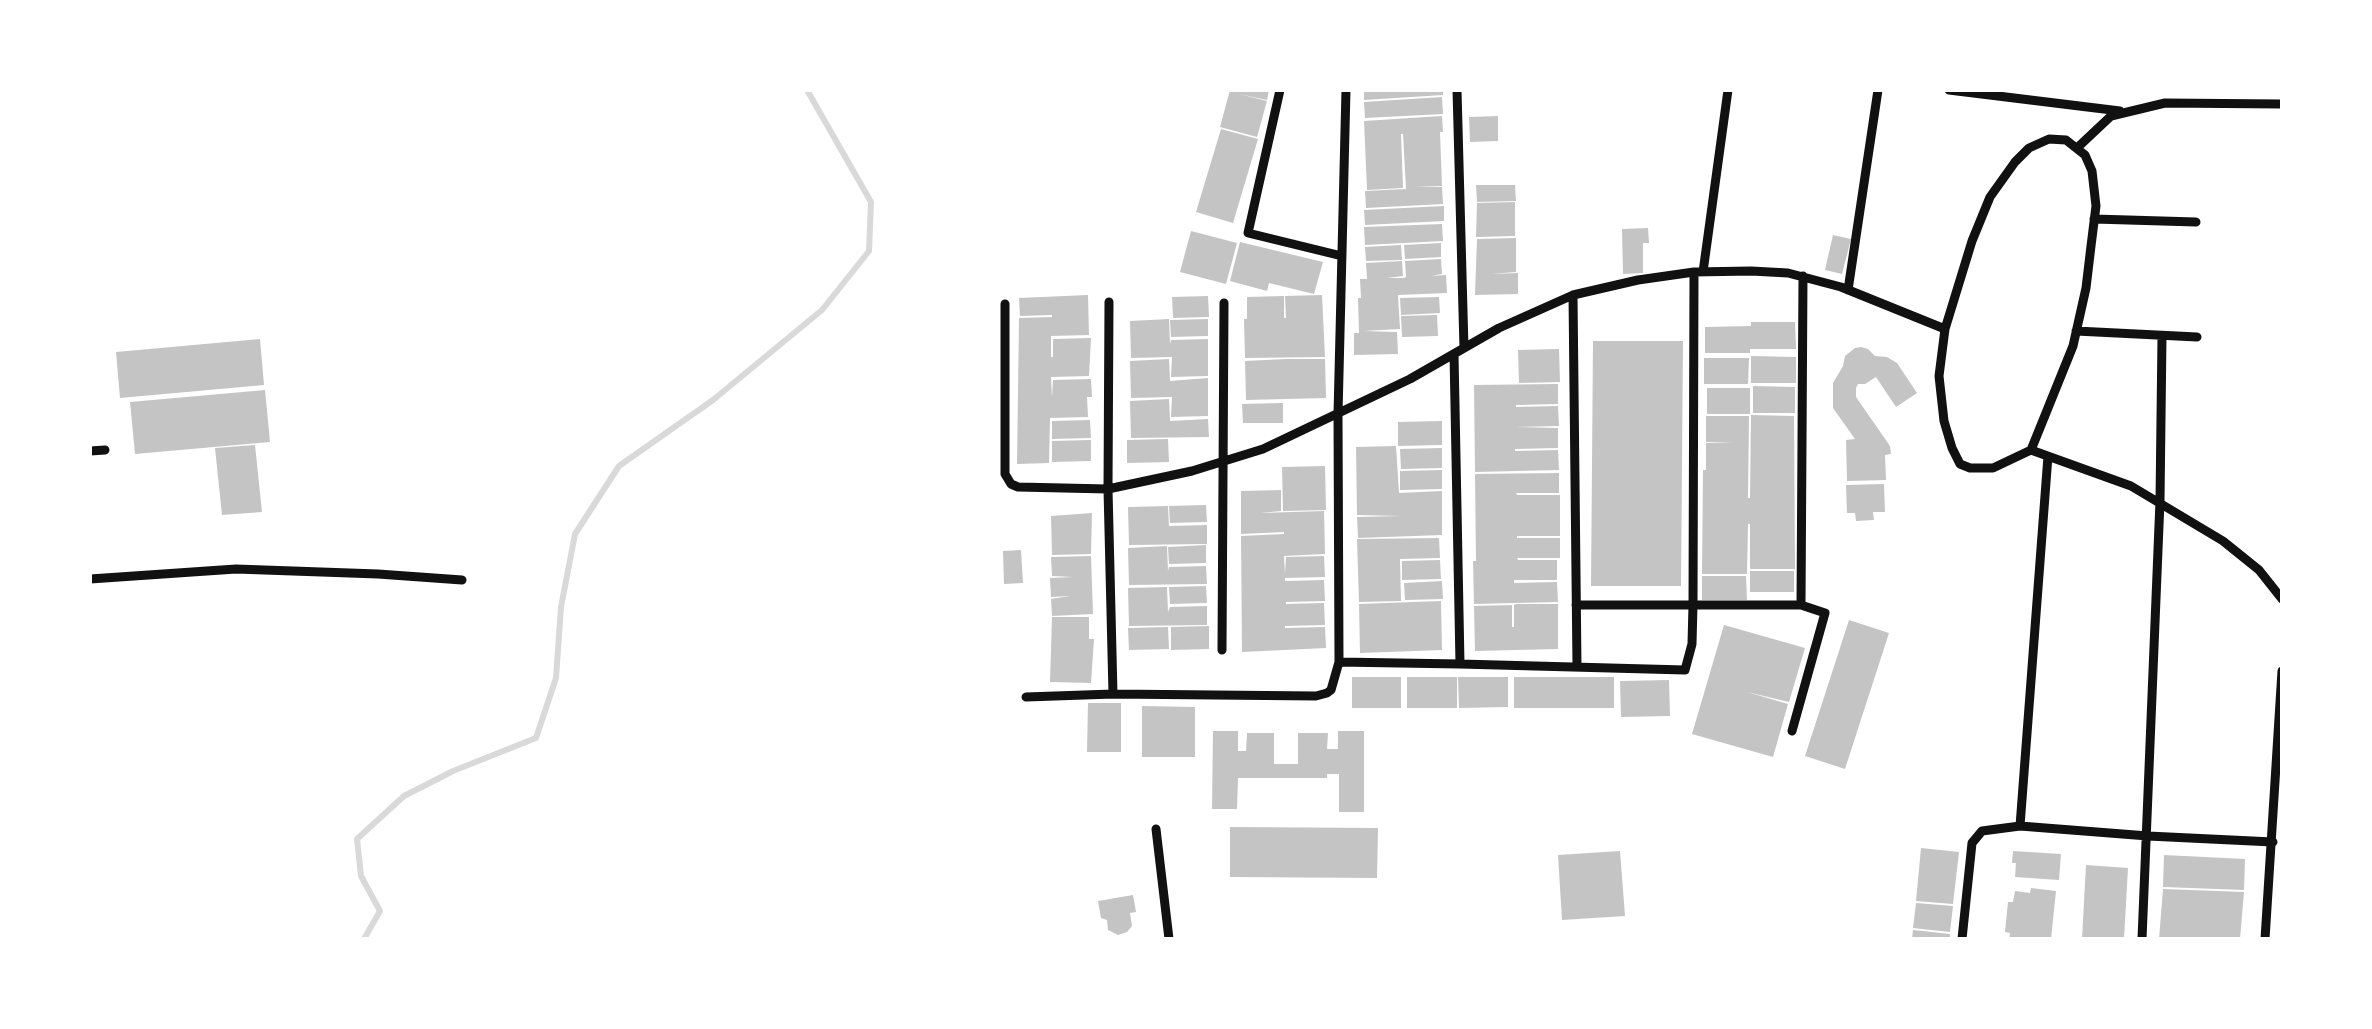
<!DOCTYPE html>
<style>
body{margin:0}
#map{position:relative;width:2372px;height:1029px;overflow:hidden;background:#fff;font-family:Ubuntu,sans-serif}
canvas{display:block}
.frame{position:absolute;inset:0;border:92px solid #fff;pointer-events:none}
</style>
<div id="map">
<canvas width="2372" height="1029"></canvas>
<div class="frame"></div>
</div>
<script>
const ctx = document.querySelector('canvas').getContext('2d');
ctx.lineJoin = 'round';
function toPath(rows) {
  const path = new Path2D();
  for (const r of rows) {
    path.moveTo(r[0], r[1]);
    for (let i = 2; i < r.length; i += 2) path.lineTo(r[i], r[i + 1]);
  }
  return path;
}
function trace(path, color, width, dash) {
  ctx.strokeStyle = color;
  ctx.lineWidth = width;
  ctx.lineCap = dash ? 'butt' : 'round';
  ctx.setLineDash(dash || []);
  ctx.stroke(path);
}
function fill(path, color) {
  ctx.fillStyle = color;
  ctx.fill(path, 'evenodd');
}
trace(toPath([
 [364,939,380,911,361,876,357,839,404,796,453,771,536,738,556,678,561,607,575,534,619,466,713,400,822,310,869,251,871,202,807,90]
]), '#d9d9d9', 6);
fill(toPath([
 [1230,90,1269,90,1267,100,1239,94,1267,101,1257,137,1220,127],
 [1364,90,1443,90,1443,95,1364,100],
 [1442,97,1443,114,1365,118,1364,102],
 [1442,116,1443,132,1440,132,1442,186,1414,187,1442,187,1443,204,1366,208,1365,191,1406,189,1403,134,1401,134,1403,188,1367,190,1364,121],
 [1498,116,1498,141,1470,142,1469,117],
 [1221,129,1258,139,1233,223,1196,212],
 [1476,185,1515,185,1516,201,1477,202],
 [1515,202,1515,236,1476,237,1477,203],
 [1444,206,1444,221,1365,225,1364,210],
 [1442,224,1443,241,1365,245,1364,227],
 [1648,228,1649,243,1643,243,1643,273,1623,274,1622,229],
 [1191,231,1237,243,1226,284,1180,272],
 [1833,235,1851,239,1842,274,1825,270],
 [1516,238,1516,272,1491,274,1518,273,1518,294,1475,295,1477,239],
 [1240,242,1323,262,1314,294,1269,283,1267,291,1230,281],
 [1441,243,1441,257,1405,259,1404,245],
 [1401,245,1402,260,1366,261,1365,247],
 [1441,259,1442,274,1431,276,1446,275,1447,293,1398,295,1400,329,1363,331,1397,332,1398,354,1354,355,1354,333,1359,333,1358,298,1361,298,1360,279,1367,279,1366,263,1402,261,1403,276,1387,278,1404,278,1406,277,1405,261],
 [1088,295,1089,335,1051,336,1051,357,1053,357,1053,339,1091,338,1089,376,1051,377,1052,398,1053,380,1091,379,1092,397,1087,397,1088,417,1050,418,1049,463,1017,464,1019,318,1052,317,1052,315,1020,316,1019,298],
 [1322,295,1325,357,1245,358,1244,319,1247,319,1247,297,1284,296,1284,318,1286,318,1285,296],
 [1208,296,1209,317,1173,318,1172,297],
 [1439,297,1440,313,1401,315,1400,298],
 [1437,315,1438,336,1402,337,1401,316],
 [1169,319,1170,344,1171,340,1208,339,1208,376,1171,377,1172,357,1131,358,1130,321],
 [1208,319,1208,336,1171,337,1170,320],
 [1751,322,1795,322,1796,349,1750,349,1750,353,1705,353,1705,327,1751,326],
 [260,339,264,385,120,398,116,352],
 [1593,341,1683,341,1681,586,1591,586],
 [1861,347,1868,349,1875,356,1887,357,1897,363,1917,393,1896,407,1876,377,1865,384,1858,384,1856,388,1856,397,1890,446,1891,454,1885,455,1886,480,1847,481,1846,440,1855,439,1833,408,1833,383,1843,366,1845,356,1855,348],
 [1559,349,1560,382,1519,383,1518,350],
 [1751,356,1796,357,1796,383,1751,383],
 [1704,358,1749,358,1748,384,1704,384],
 [1169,359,1170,381,1208,378,1208,416,1171,417,1172,397,1131,398,1130,361],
 [1286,359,1325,359,1326,398,1246,400,1245,361],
 [1558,384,1558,404,1516,405,1516,407,1558,406,1559,426,1516,427,1558,428,1558,448,1515,449,1515,451,1558,450,1559,470,1475,472,1474,385],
 [1753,386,1795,387,1795,413,1753,413],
 [1707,388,1750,388,1750,414,1707,414],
 [265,390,270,442,135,454,130,402],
 [1169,399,1170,421,1208,419,1209,437,1131,438,1130,401],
 [1283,403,1283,423,1243,423,1242,404],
 [1751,415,1794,416,1795,569,1750,569,1750,524,1748,524,1747,574,1702,574,1703,470,1706,470,1706,443,1733,443,1706,442,1706,416,1749,416,1748,498,1750,498],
 [1090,420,1091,438,1052,439,1052,421],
 [1442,421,1442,445,1398,446,1398,422],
 [1168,439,1169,462,1127,463,1127,440],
 [1091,440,1091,461,1052,462,1052,441],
 [255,445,262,512,222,515,215,448],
 [1396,446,1399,493,1442,491,1442,535,1358,538,1357,517,1401,516,1357,515,1356,447],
 [1442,448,1442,468,1401,469,1400,449],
 [1325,466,1326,510,1283,511,1282,467],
 [1442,470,1442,489,1400,490,1400,471],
 [1559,473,1559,493,1516,493,1517,495,1560,495,1560,536,1517,536,1517,538,1560,538,1560,558,1517,558,1518,560,1557,560,1557,580,1514,580,1514,583,1557,582,1558,602,1474,604,1473,561,1476,561,1475,474],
 [1884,484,1885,512,1873,512,1874,520,1856,521,1855,513,1847,513,1846,485],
 [1281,490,1281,511,1260,513,1324,511,1325,554,1284,556,1285,574,1286,557,1324,556,1325,577,1285,578,1285,581,1324,580,1325,601,1286,602,1286,604,1324,603,1325,625,1285,626,1285,628,1325,627,1326,648,1242,652,1241,536,1284,534,1284,532,1241,534,1241,491],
 [1206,505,1207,522,1170,523,1169,506],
 [1168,506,1169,526,1207,525,1207,544,1129,545,1128,507],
 [1092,513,1091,554,1052,555,1051,516],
 [1439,538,1440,558,1400,559,1401,601,1359,602,1357,539],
 [1206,545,1206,563,1169,564,1168,547],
 [1167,546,1168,571,1169,567,1206,566,1207,584,1129,585,1128,548],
 [1021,550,1023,583,1004,584,1003,551],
 [1091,556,1093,614,1052,616,1051,599,1070,596,1051,597,1050,578,1073,577,1052,576,1051,557],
 [1440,560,1441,579,1402,580,1402,561],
 [1750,571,1794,571,1794,592,1750,592],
 [1702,576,1746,576,1747,600,1702,600],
 [1442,581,1443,599,1405,600,1404,583],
 [1206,586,1207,603,1170,604,1169,587],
 [1167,587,1168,612,1170,607,1207,606,1207,625,1129,626,1128,588],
 [1441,601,1442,650,1360,653,1359,604],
 [1516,604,1558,604,1558,649,1475,651,1474,606,1512,605,1512,627,1514,627,1514,605],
 [1052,617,1089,617,1089,639,1094,639,1091,683,1050,682],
 [1849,620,1889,633,1845,769,1805,756],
 [1724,625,1805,648,1789,702,1747,692,1788,704,1773,757,1692,734],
 [1209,626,1209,649,1171,650,1171,627],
 [1168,627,1169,649,1129,650,1128,628],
 [1352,677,1401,677,1401,708,1352,708],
 [1407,677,1457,677,1457,708,1407,708],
 [1458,677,1508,677,1508,707,1459,708],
 [1514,677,1614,677,1614,708,1514,708],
 [1669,680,1670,716,1621,717,1620,681],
 [1088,703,1121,703,1121,752,1087,752],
 [1142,706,1195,707,1195,757,1142,757],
 [1213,731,1238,731,1238,751,1246,751,1247,733,1274,733,1274,764,1298,764,1298,733,1328,733,1327,749,1338,749,1338,731,1364,731,1364,812,1339,812,1339,774,1327,774,1327,778,1238,778,1237,809,1212,809],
 [1230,827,1378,828,1377,878,1230,877],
 [1921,848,1959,852,1953,904,1916,901],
 [1620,851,1625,916,1562,920,1558,855],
 [2013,851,2061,854,2059,880,2015,877,2016,863,2012,863],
 [2164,855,2245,859,2244,890,2163,887],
 [2086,865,2128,868,2124,939,2082,939],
 [2031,888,2056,891,2051,939,2009,939,2010,933,2005,932,2008,902,2013,902,2015,891,2030,893],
 [2163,889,2244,892,2240,939,2159,939],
 [1133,895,1136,912,1130,913,1132,926,1127,932,1118,935,1108,930,1107,920,1101,918,1098,901],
 [1916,903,1953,906,1950,932,1913,928],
 [1913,930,1950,934,1950,939,1912,939]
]), '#c4c4c4');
trace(toPath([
 [1280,90,1248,233,1342,256],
 [1457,90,1464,348],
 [1949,90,2120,111],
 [2077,148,2111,116,2165,103,2282,104],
 [2094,219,2196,222],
 [1703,272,1728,90],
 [1848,290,1878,90],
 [1573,295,1577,667],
 [1109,302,1108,489,1113,694,1316,696,1327,693,1331,690,1339,662,1338,414,1346,90],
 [1005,304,1005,474,1011,484,1018,487,1108,489,1192,471,1263,449,1410,379,1499,328,1573,295,1638,280,1694,272,1751,271,1788,273,1841,287,1945,329],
 [2076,331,2197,337],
 [2031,450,2073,346,2086,288,2091,246,2096,206,2092,171,2085,155,2066,140,2049,139,2029,148,2015,162,1990,197,1972,241,1945,329,1939,376,1944,421,1952,448,1960,464,1970,468,1993,468,2031,450,2131,486,2223,541,2259,570,2282,599],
 [90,451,105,450],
 [90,579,236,569,378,574,462,580],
 [1576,605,1801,605,1803,276],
 [1222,650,1224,303],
 [1339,662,1460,664,1454,354],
 [1460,664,1685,670,1692,644,1693,605,1694,272],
 [1026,697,1113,694],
 [1792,731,1825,613,1801,605],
 [2020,826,2048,456],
 [1156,829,1169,939],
 [1962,939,1972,843,1982,831,2020,826,2148,836,2273,842],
 [2142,939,2160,501,2162,336],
 [2265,939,2282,671]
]), '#111', 9);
</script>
